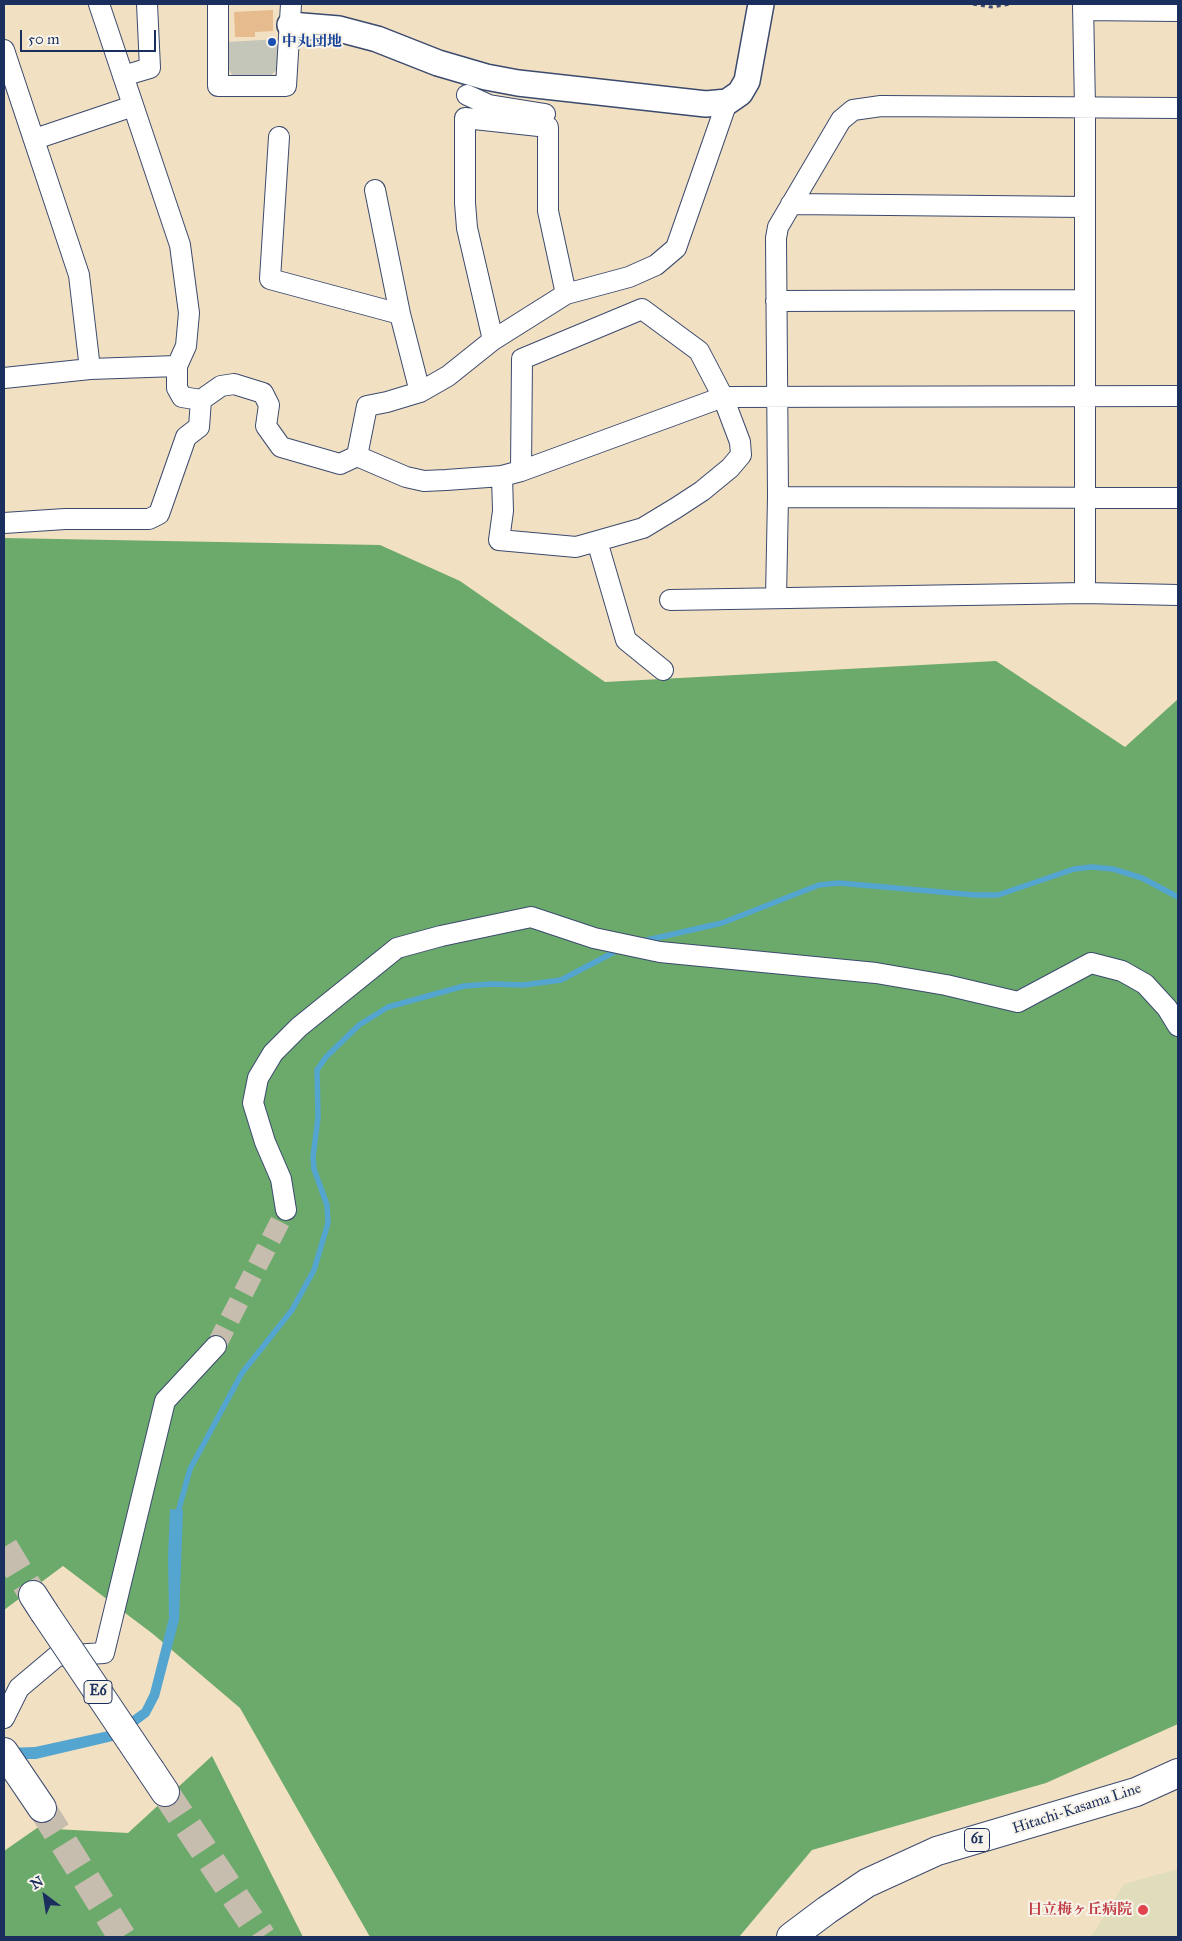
<!DOCTYPE html>
<meta charset="utf-8">
<style>
body{margin:0}
#map{position:relative;width:1182px;height:1941px;overflow:hidden;background:#f2e0c3;font-family:"IM FELL Great Primer",serif}
canvas{display:block}
.frame{position:absolute;inset:0;border:5px solid #1b2f5e;pointer-events:none}
.north{position:absolute;left:20px;top:1871px;width:50px;height:50px;-webkit-text-stroke:4px #f7f3e8;paint-order:stroke;rotate:329deg;font-size:14px;font-weight:700;line-height:20px;text-align:center;color:#1b2f5e}
.north::after{content:'';display:block;margin:auto;width:18px;height:22px;background:#1b2f5e;clip-path:polygon(50% 0,100% 100%,50% 72%,0 100%)}
.scale{position:absolute;left:20px;top:30px;width:136px;height:22px;box-sizing:border-box;border:2px solid #1b2f5e;border-top:0;padding-left:6px;font-size:15px;line-height:18px;white-space:nowrap;color:#1b2f5e;-webkit-text-stroke:4px #f7f3e8;paint-order:stroke}
</style>
<div id="map">
<canvas width="1182" height="1941"></canvas>
<div class="frame"></div>
<div class="north">N</div>
<div class="scale">50 m</div>
</div>
<script>
const ctx = document.querySelector('canvas').getContext('2d');
ctx.lineJoin = 'round';
function fill(path, color) {
  ctx.fillStyle = color;
  ctx.fill(path, 'evenodd');
}
function toPath(rows) {
  const path = new Path2D();
  for (const r of rows) {
    path.moveTo(r[0], r[1]);
    for (let i = 2; i < r.length; i += 2) path.lineTo(r[i], r[i + 1]);
  }
  return path;
}
function trace(path, color, width, dash) {
  ctx.strokeStyle = color;
  ctx.lineWidth = width;
  ctx.lineCap = dash ? 'butt' : 'round';
  ctx.setLineDash(dash || []);
  ctx.stroke(path);
}
function write(font, color, halo, rows, align = 'center') {
  ctx.font = font + ' "IM FELL Great Primer","Noto Serif JP",serif';
  ctx.lineWidth = 4;
  ctx.setLineDash([]);
  ctx.textBaseline = 'middle';
  ctx.strokeStyle = halo;
  ctx.fillStyle = color;
  for (const [text, x, y, turn = 0] of rows) {
    ctx.save();
    ctx.translate(x, y);
    ctx.rotate((+turn || 0) * Math.PI / 180);
    ctx.textAlign = isNaN(turn) ? turn : align;
    if (halo) ctx.strokeText(text, 0, 0);
    ctx.fillText(text, 0, 0);
    ctx.restore();
  }
}
fill(toPath([
 [1178,1869,1178,1937,1091,1937,1124,1884]
]), '#dfddbb');
fill(toPath([
 [279,39,279,67,269,78,234,78,228,68,227,42]
]), '#c3c6b9');
fill(toPath([
 [4,538,380,545,460,581,605,682,996,661,1125,747,1178,699,1178,1724,1046,1783,812,1850,739,1937,370,1937,240,1708,153,1634,63,1566,4,1610],
 [212,1756,303,1937,4,1937,4,1851,37,1828,128,1833]
]), '#6caa6c');
fill(toPath([
 [170,1509,183,1510,179,1620,159,1697,149,1716,117,1740,36,1759,4,1759,4,1748,35,1747,113,1730,142,1709,150,1693,169,1618,168,1558]
]), '#54a5cf');
trace(toPath([
 [643,941,722,923,819,885,839,883,975,895,998,895,1074,869,1092,867,1113,869,1142,878,1178,897],
 [177,1516,190,1469,242,1373,292,1310,314,1270,328,1223,327,1205,314,1169,313,1157,318,1118,317,1070,326,1057,359,1025,388,1007,464,986,492,984,523,985,561,980,620,949]
]), '#54a5cf', 5.5);
fill(toPath([
 [273,10,273,31,255,32,255,37,235,37,234,12]
]), '#e6bb8d');
trace(toPath([
 [216,1346,286,1210]
]), '#c7bdaf', 20, [20, 10]);
trace(toPath([
 [4,1547,33,1595],
 [165,1792,262,1937],
 [42,1808,122,1937]
]), '#c7bdaf', 28, [28, 14]);
const minor = toPath([
 [99,4,180,245,189,313,186,346,177,366,177,388,182,397,201,400,221,386,234,384,263,393,269,405,266,426,281,447,340,464,357,456,406,477,424,481,446,480,502,476,521,471,723,397,1178,396],
 [218,4,218,86,286,86,291,4],
 [1083,4,1085,107,1085,593],
 [1083,10,1178,11],
 [4,50,79,275,90,369],
 [123,76,150,68,147,4],
 [467,95,489,105,545,114],
 [279,137,270,279,400,314,420,392,448,376,493,340,566,294,629,277,656,265,676,248,727,102],
 [35,139,133,106],
 [375,190,400,314],
 [791,204,1085,207],
 [776,301,1084,300],
 [493,340,467,228,465,203,465,118,548,127,548,211,566,294],
 [4,378,90,369,177,366],
 [357,456,367,406,387,402,420,392],
 [502,476,503,511,499,540,576,547,643,528,676,508,702,491,730,468,741,455,740,442,723,397,699,351,642,309,522,359,521,471],
 [778,497,1178,498],
 [4,523,65,519,149,519,159,514,186,437,199,427,201,400],
 [597,541,626,640,663,670],
 [776,597,778,497,776,238,778,227,841,120,853,110,881,106,1178,108],
 [670,600,1085,593,1178,595],
 [286,1210,281,1179,265,1142,253,1103,258,1078,273,1053,299,1027,397,948,441,936,531,917,594,938,660,952,876,973,946,985,1018,1002,1091,963,1122,971,1145,984,1167,1008,1178,1026],
 [4,1718,19,1688,57,1656,104,1653,165,1401,216,1346]
]);
const tertiary = toPath([
 [290,25,339,29,377,39,438,63,486,77,518,83,706,104,727,102,740,93,747,81,761,4]
]);
const primary = toPath([
 [791,1937,827,1910,867,1883,937,1851,1136,1792,1178,1773]
]);
const motorway = toPath([
 [33,1595,44,1612],
 [4,1752,42,1808],
 [151,1771,165,1792]
]);
trace(minor, '#3b4a6d', 22);
trace(tertiary, '#3b4a6d', 28);
trace(primary, '#3b4a6d', 30);
trace(motorway, '#3b4a6d', 30);
trace(toPath([
 [973,4,991,7,1011,4]
]), '#3b4a6d', 3, [4, 4]);
trace(minor, '#fff', 20);
trace(tertiary, '#fff', 25);
trace(primary, '#fff', 28);
trace(motorway, '#fff', 28);
const motorwayBridge = toPath([
 [44,1612,151,1771]
]);
trace(motorwayBridge, '#3b4a6d', 30, []);
trace(motorwayBridge, '#fff', 28);
for (const [x, y, r, color] of [
 [272,42,5,"#1a4fb4"],
 [1143,1910,6,"#e0444e"]
]) {
  const dot = new Path2D();
  dot.arc(x, y, r, 0, 2 * Math.PI);
  ctx.fillStyle = color;
  ctx.fill(dot);
  trace(dot, '#f7f3e8', 2);
}
for (const [x, y, w] of [
 [98,1692,28],
 [977,1840,25]
]) {
  const box = new Path2D();
  box.roundRect(x - w / 2, y - 11.5, w, 23, 4);
  ctx.fillStyle = '#f7f3e8';
  ctx.fill(box);
  trace(box, '#1b2f5e', 1);
}
write('bold 14px', '#1b2f5e', null, [
 ["E6",98,1692],
 ["61",977,1840]
]);
write('bold 15px', '#164399', '#f7f3e8', [
 ["中丸団地",282,42]
], 'left');
write('15px', '#1b2f5e', '#f7f3e8', [
 ["Hitachi-Kasama Line",1077,1809,-18]
]);
write('bold 15px', '#be3a42', '#f7f3e8', [
 ["日立梅ヶ丘病院",1132,1910]
], 'right');
</script>
